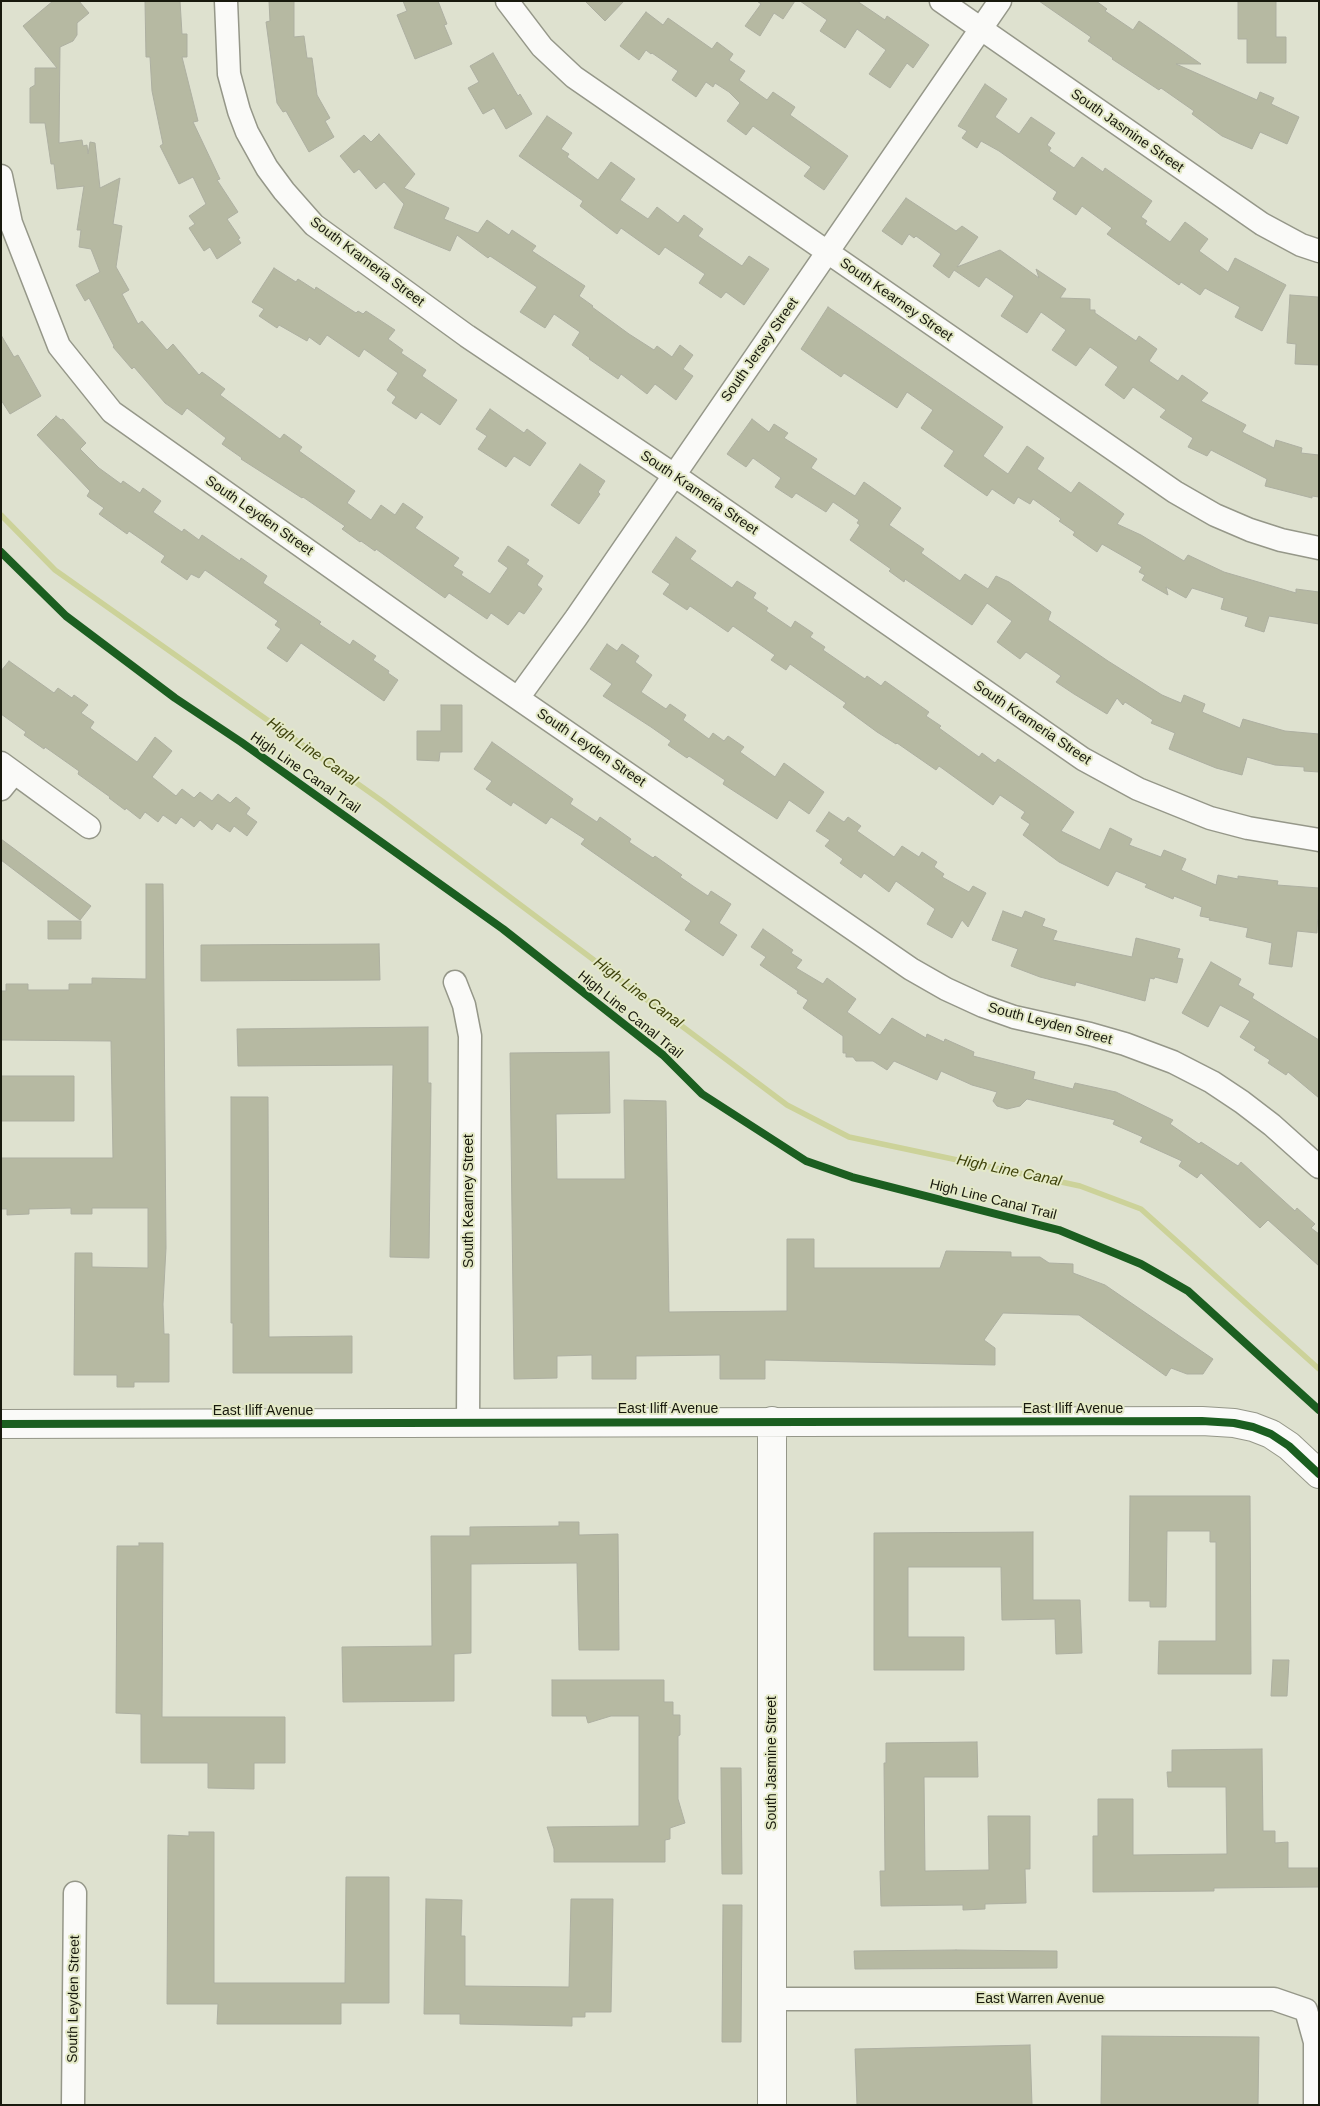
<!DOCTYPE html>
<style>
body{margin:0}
#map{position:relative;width:1320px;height:2106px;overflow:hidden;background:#dee1cf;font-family:Helvetica,sans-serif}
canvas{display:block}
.frame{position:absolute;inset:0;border:2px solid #18190d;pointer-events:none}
</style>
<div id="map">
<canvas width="1320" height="2106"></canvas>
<div class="frame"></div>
</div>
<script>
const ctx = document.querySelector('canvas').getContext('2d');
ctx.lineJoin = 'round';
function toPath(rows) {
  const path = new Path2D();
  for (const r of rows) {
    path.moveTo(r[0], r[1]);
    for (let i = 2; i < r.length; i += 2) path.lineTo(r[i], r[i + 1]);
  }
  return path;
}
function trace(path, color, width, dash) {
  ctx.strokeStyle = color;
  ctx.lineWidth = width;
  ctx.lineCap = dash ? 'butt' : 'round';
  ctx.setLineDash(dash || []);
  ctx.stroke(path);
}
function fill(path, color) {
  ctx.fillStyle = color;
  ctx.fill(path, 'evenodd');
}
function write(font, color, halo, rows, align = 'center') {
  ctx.font = font + ' Helvetica,sans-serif';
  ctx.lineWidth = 4;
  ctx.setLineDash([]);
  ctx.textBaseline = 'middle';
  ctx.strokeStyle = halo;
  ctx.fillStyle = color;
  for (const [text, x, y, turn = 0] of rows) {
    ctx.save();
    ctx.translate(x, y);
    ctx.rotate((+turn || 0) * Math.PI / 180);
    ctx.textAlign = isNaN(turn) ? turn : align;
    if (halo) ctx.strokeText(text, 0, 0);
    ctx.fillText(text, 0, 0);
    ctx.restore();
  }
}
trace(toPath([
 [1,515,55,570,382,801,787,1105,849,1137,1080,1186,1141,1209,1319,1369]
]), '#ccd299', 5.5);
const building = toPath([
 [53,1,79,1,89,13,77,23,77,35,73,41,60,47,59,143,82,140,83,146,87,145,88,154,90,142,95,143,100,188,120,178,113,224,122,226,116,267,129,290,122,294,138,324,142,321,167,350,173,344,199,375,202,372,225,389,220,395,280,439,284,434,302,447,299,451,355,491,347,503,371,520,381,505,395,515,403,503,423,517,415,528,459,558,453,566,463,572,461,575,490,594,508,568,498,561,508,546,529,560,526,564,543,576,537,585,542,589,524,614,519,611,508,625,491,613,487,619,449,593,445,598,376,549,375,551,361,541,360,542,342,529,345,526,303,497,302,498,241,459,242,458,222,444,226,438,187,408,182,415,165,403,134,367,132,369,113,347,114,346,89,298,85,301,76,285,100,272,91,249,79,247,81,230,77,230,84,186,57,189,54,164,51,164,45,123,30,123,30,88,35,85,35,68,57,68,23,26,53,1],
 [145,1,180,1,182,34,187,34,187,57,182,57,198,121,193,122,220,179,217,180,238,212,227,219,240,238,238,239,241,243,217,259,210,247,204,251,189,228,195,224,189,216,206,204,193,177,179,184,160,146,163,144,152,91,150,57,146,57,145,1],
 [269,1,294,1,294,37,304,36,307,58,312,58,317,95,330,118,325,121,334,137,309,152,286,111,283,112,277,103,266,22,270,21,269,1],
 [403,1,438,1,447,24,444,25,452,44,415,59,397,15,407,11,403,1],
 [585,1,624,1,605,21,585,1],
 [757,1,795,1,783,19,774,13,760,36,745,26,761,4,757,1],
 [800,1,857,1,885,20,887,16,929,45,913,68,907,63,890,88,869,74,886,50,857,29,845,48,820,31,827,20,800,1],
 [1039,1,1096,1,1107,9,1105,11,1133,30,1139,21,1201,64,1176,64,1257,100,1260,92,1274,98,1271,104,1299,117,1287,144,1260,132,1252,149,1222,136,1192,114,1194,111,1161,88,1159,90,1112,59,1113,58,1088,41,1091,37,1039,1],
 [1238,1,1276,1,1276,37,1286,37,1286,63,1247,63,1247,39,1238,39,1238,1],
 [646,12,663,25,668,18,712,49,717,42,733,54,729,60,745,71,739,80,767,100,773,92,795,107,790,115,848,156,824,190,804,176,811,167,788,151,753,126,746,135,727,121,740,103,729,92,715,83,713,87,706,82,696,97,672,80,678,71,652,53,651,54,646,50,639,60,620,46,646,12],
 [493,53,518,96,520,94,532,114,506,129,494,108,483,114,468,88,479,82,470,66,493,53],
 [985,84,1007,99,995,117,1019,134,1031,117,1055,133,1047,145,1051,148,1049,151,1074,168,1082,157,1103,172,1105,168,1152,201,1141,217,1147,221,1145,224,1170,242,1185,222,1208,239,1199,251,1228,272,1235,258,1286,285,1262,331,1235,317,1240,307,1205,288,1200,295,1181,282,1179,285,1107,234,1112,228,1082,206,1076,215,1053,199,1057,192,999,151,981,141,977,148,962,138,967,131,958,126,985,84],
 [547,116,572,133,561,149,569,154,567,157,598,180,611,162,635,179,620,200,648,219,657,207,678,223,684,215,703,229,698,236,742,266,749,256,769,269,744,305,726,292,721,298,699,283,705,274,665,247,659,255,621,228,617,234,580,206,583,201,519,156,547,116],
 [379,134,415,174,404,188,449,208,444,219,478,233,487,220,509,235,512,230,536,246,532,251,585,286,579,296,593,306,592,307,629,334,654,350,657,346,672,357,680,345,693,355,683,369,693,376,676,400,655,384,647,394,621,374,618,379,589,359,590,358,572,345,580,332,554,314,545,328,520,312,537,287,490,256,488,258,457,235,450,251,394,228,404,204,384,182,376,189,359,169,354,173,340,156,364,135,371,142,379,134],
 [906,198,956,231,962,226,978,237,957,267,1000,250,1039,278,1036,269,1066,289,1060,298,1090,299,1090,310,1095,310,1095,313,1136,341,1139,336,1157,349,1149,361,1178,381,1182,375,1208,393,1201,401,1246,425,1242,432,1274,448,1276,440,1302,448,1301,453,1319,455,1319,497,1312,496,1312,498,1265,486,1267,479,1211,450,1207,456,1188,447,1193,438,1160,417,1166,410,1133,387,1124,399,1105,385,1118,367,1090,347,1076,366,1052,350,1066,330,1041,312,1027,333,1001,316,1014,296,986,277,979,287,954,270,949,278,933,266,941,254,916,236,914,238,909,234,902,245,882,231,906,198],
 [274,268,296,282,298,279,315,290,316,287,356,313,358,311,363,314,366,311,395,330,388,339,403,350,401,353,426,370,422,376,457,400,440,425,421,412,416,419,392,403,396,397,387,390,398,373,364,349,359,357,327,335,320,345,309,337,307,341,279,325,277,328,259,316,264,309,252,302,274,268],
 [1290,295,1318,297,1319,365,1295,364,1296,344,1287,343,1290,295],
 [828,307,1003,427,983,456,1008,474,1027,446,1044,458,1037,469,1071,493,1079,482,1124,514,1117,524,1141,535,1184,561,1188,555,1224,572,1296,593,1296,589,1319,592,1319,624,1269,616,1264,632,1245,626,1248,617,1221,609,1224,598,1192,588,1186,598,1166,587,1168,595,1142,580,1145,575,1139,572,1142,567,1102,544,1097,552,1073,535,1075,532,1059,521,1061,519,1033,499,1030,504,1018,497,1014,504,992,489,987,496,944,466,954,451,921,428,933,410,907,392,897,408,844,373,841,377,801,349,828,307],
 [1,335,14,357,18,355,41,396,10,414,1,400,1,335],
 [490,409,524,433,527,429,546,443,530,466,514,456,506,467,478,449,487,436,476,429,490,409],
 [56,416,61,420,63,419,86,443,80,449,99,468,121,484,123,481,140,493,143,488,161,501,153,512,182,532,184,529,199,540,202,535,240,561,241,558,267,576,263,583,321,622,319,624,350,645,353,640,376,656,373,660,389,671,388,673,398,680,384,701,301,643,287,662,267,648,281,629,275,625,278,621,205,570,199,578,191,574,187,580,161,562,165,556,129,531,127,534,99,514,104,508,87,496,90,491,37,435,56,416],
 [752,419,769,432,774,424,788,433,784,438,817,459,811,468,855,496,864,482,901,508,889,525,924,549,921,553,960,581,965,574,988,589,996,576,1009,582,1051,612,1048,620,1108,661,1162,695,1181,703,1184,695,1205,704,1202,712,1240,728,1243,719,1285,731,1319,734,1319,772,1304,771,1304,767,1275,765,1247,757,1242,775,1216,768,1169,749,1175,733,1151,723,1153,720,1125,702,1123,705,1117,698,1107,714,1074,694,1056,682,1061,676,1026,652,1020,659,997,642,1012,621,987,603,972,625,905,579,904,582,889,571,891,569,850,540,860,525,857,523,859,520,833,502,826,512,796,493,792,498,775,487,781,478,753,458,746,467,727,454,752,419],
 [580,464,605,481,598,492,600,494,579,524,551,505,580,464],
 [676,537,696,551,690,559,732,588,737,581,756,593,753,598,768,608,766,611,791,628,795,621,813,633,810,637,825,647,823,650,865,679,867,676,881,686,885,681,929,712,926,716,941,726,939,728,979,757,982,753,995,763,998,759,1074,812,1061,831,1100,850,1110,828,1132,839,1129,845,1161,857,1164,850,1186,859,1181,870,1216,885,1218,875,1238,879,1238,876,1278,881,1277,885,1319,888,1317,933,1297,931,1292,967,1269,964,1272,943,1246,937,1248,928,1209,920,1210,918,1200,916,1202,907,1174,896,1173,899,1145,887,1147,884,1116,871,1108,886,1059,862,1023,835,1030,824,1021,818,1025,812,1000,795,993,805,939,766,936,770,897,743,896,744,877,732,843,707,846,703,790,664,786,670,771,660,775,655,733,626,728,632,690,606,687,610,663,594,670,584,652,572,676,537],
 [607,644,617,651,622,644,639,656,635,662,652,675,641,692,666,709,670,704,686,715,683,720,709,739,713,733,724,741,728,736,744,747,740,752,775,777,784,763,824,792,809,814,789,800,777,819,723,784,725,780,689,756,687,758,668,745,671,741,651,727,603,696,612,684,590,669,607,644],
 [9,661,54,693,58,688,72,698,74,695,88,705,81,713,94,722,90,728,137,762,155,737,172,751,152,777,176,796,182,789,194,798,200,792,212,801,218,794,230,803,236,797,250,808,246,814,257,822,247,836,234,826,230,832,217,823,212,830,200,820,194,827,181,817,176,824,163,815,158,822,145,812,140,819,126,808,125,810,109,798,110,797,78,774,79,771,45,747,44,749,24,735,26,732,1,714,1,671,9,661],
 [441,705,462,705,462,752,440,752,439,761,417,760,417,731,441,731,441,705],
 [492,742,573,799,570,804,597,822,600,817,631,839,629,842,653,858,655,856,682,875,680,877,693,886,708,896,711,891,731,904,719,923,737,935,723,956,685,930,691,921,581,844,585,839,551,817,546,824,513,802,511,806,486,789,492,781,474,769,492,742],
 [829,812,844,822,848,817,861,826,857,831,894,857,902,846,919,857,922,852,937,862,934,867,944,874,942,877,969,892,973,886,986,893,968,927,962,920,952,938,927,924,935,909,896,881,889,892,864,873,861,878,840,863,843,859,825,846,830,840,816,831,829,812],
 [1,839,91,906,80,920,1,860,1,839],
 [146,884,163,884,166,1248,163,1304,164,1334,169,1334,169,1382,134,1382,134,1387,117,1387,117,1375,74,1375,75,1253,92,1253,92,1267,148,1268,148,1208,92,1208,92,1214,71,1214,71,1208,29,1209,29,1214,7,1215,7,1209,1,1209,1,1158,113,1158,111,1041,1,1040,1,991,6,991,6,984,28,984,28,990,69,990,69,984,92,984,92,978,146,979,146,884],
 [1003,911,1022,918,1025,911,1045,919,1042,926,1057,931,1053,940,1132,957,1136,938,1180,949,1177,958,1183,959,1177,983,1155,977,1154,979,1150,978,1145,1001,1076,982,1075,986,1040,977,1011,966,1018,949,992,940,1003,911],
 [48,921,81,921,81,939,48,939,48,921],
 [763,929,793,950,791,953,802,960,796,968,823,984,827,978,856,999,847,1012,880,1035,892,1018,926,1038,927,1034,944,1042,945,1039,974,1052,973,1056,1035,1072,1033,1079,1073,1089,1075,1083,1116,1092,1173,1120,1170,1124,1199,1144,1201,1142,1238,1166,1241,1162,1295,1211,1297,1208,1315,1224,1311,1228,1319,1234,1319,1266,1268,1220,1260,1228,1201,1173,1197,1178,1179,1166,1182,1161,1140,1142,1143,1137,1113,1124,1115,1120,1027,1099,1020,1106,1007,1109,997,1106,993,1101,997,1092,972,1085,941,1071,937,1080,894,1061,887,1070,873,1061,856,1061,853,1057,846,1057,846,1053,843,1053,843,1036,803,1008,808,1000,797,993,798,991,760,965,766,957,751,947,763,929],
 [379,944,380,980,201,981,201,945,379,944],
 [1211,962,1241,979,1238,985,1254,994,1252,998,1319,1040,1319,1098,1288,1072,1286,1075,1268,1063,1270,1060,1254,1050,1256,1047,1240,1037,1250,1021,1220,1005,1208,1027,1182,1013,1211,962],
 [428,1027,428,1083,431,1083,429,1258,390,1257,393,1065,238,1066,237,1029,428,1027],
 [609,1052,610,1113,556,1114,557,1179,625,1179,624,1100,666,1101,669,1312,787,1311,787,1239,814,1239,814,1268,940,1268,946,1251,1011,1252,1011,1257,1040,1257,1049,1263,1073,1264,1073,1273,1105,1285,1213,1359,1203,1374,1187,1374,1171,1368,1166,1376,1079,1315,1003,1313,984,1340,995,1348,995,1365,765,1360,765,1379,720,1379,720,1355,636,1356,636,1379,592,1379,592,1355,557,1356,557,1378,514,1379,510,1053,609,1052],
 [1,1076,74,1076,74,1121,1,1121,1,1076],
 [231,1097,268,1097,269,1337,352,1336,352,1373,233,1373,233,1323,231,1323,231,1097],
 [1130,1496,1250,1496,1251,1674,1158,1674,1159,1641,1216,1641,1216,1542,1210,1542,1210,1531,1167,1531,1166,1607,1150,1607,1150,1601,1129,1601,1130,1496],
 [559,1522,579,1522,579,1535,618,1534,619,1650,579,1650,577,1563,471,1564,471,1653,454,1654,454,1701,343,1702,342,1647,432,1646,431,1536,470,1536,470,1527,559,1526,559,1522],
 [1033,1532,1033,1600,1080,1600,1082,1653,1056,1654,1055,1619,1002,1620,1001,1567,908,1567,908,1637,964,1637,964,1670,874,1670,874,1533,1033,1532],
 [139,1543,163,1543,162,1717,285,1717,285,1763,254,1763,254,1789,208,1788,208,1763,141,1763,141,1714,116,1713,117,1546,139,1546,139,1543],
 [1273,1660,1289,1660,1287,1696,1271,1696,1273,1660],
 [552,1680,664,1680,664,1702,673,1702,673,1715,680,1715,680,1735,678,1736,678,1799,685,1823,670,1828,670,1839,665,1840,665,1862,554,1862,554,1849,547,1827,639,1826,639,1716,611,1716,588,1723,586,1716,552,1716,552,1680],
 [977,1742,978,1777,924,1777,925,1871,989,1870,988,1816,1030,1816,1030,1869,1025,1869,1026,1903,985,1904,985,1909,963,1910,963,1905,881,1906,880,1871,885,1871,884,1763,886,1763,886,1743,977,1742],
 [1262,1749,1263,1831,1275,1831,1275,1843,1288,1842,1288,1868,1319,1868,1319,1887,1214,1888,1214,1891,1093,1892,1093,1836,1098,1836,1098,1799,1133,1799,1133,1855,1227,1854,1226,1787,1168,1787,1167,1772,1172,1772,1172,1750,1262,1749],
 [721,1768,741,1768,742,1874,722,1874,721,1768],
 [189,1832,214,1832,214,1983,345,1983,346,1877,389,1877,389,2003,341,2003,341,2024,217,2024,218,2004,167,2004,168,1835,189,1836,189,1832],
 [426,1899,462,1900,461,1936,465,1936,465,1986,569,1987,571,1899,613,1899,611,2012,585,2012,585,2017,572,2017,572,2026,460,2024,460,2014,424,2014,426,1899],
 [723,1905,742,1905,741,2042,722,2042,723,1905],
 [956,1950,1057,1951,1057,1968,855,1969,854,1951,956,1950],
 [1102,2036,1259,2037,1258,2105,1101,2105,1102,2036],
 [1030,2045,1032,2105,857,2105,855,2049,1030,2045]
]);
fill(building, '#b6b9a2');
trace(building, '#adafa1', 1);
const minor = toPath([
 [226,1,229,74,239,111,247,132,267,168,284,191,314,225,467,336,674,475,1083,759,1138,789,1210,818,1248,828,1319,840],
 [507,1,542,47,574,77,1175,492,1215,515,1250,530,1281,540,1319,548],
 [941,1,1262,224,1301,245,1319,251],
 [1,176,11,223,59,346,112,412,471,666,911,969,946,989,983,1006,1014,1017,1090,1034,1125,1044,1173,1062,1212,1082,1242,1102,1272,1125,1319,1167],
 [518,698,576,618,1000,1],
 [1,763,89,827],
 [1,789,14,773],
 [455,982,464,1005,470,1036,468,1423],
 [772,1999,1274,1999,1306,2010,1315,2042,1315,2105],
 [73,2105,75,1893]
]);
const tertiary = toPath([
 [772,1421,772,2105],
 [1,1424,1202,1421,1234,1423,1253,1427,1271,1434,1289,1446,1319,1474]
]);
trace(minor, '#959789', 25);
trace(tertiary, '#959789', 30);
trace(minor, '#fafaf8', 22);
trace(tertiary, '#fafaf8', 28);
trace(toPath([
 [1,552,66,616,175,698,241,742,503,929,663,1055,702,1094,806,1161,852,1177,1059,1230,1141,1264,1188,1291,1319,1410],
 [1,1424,1202,1421,1234,1423,1253,1427,1271,1434,1289,1446,1319,1474]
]), '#1b5e20', 8);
write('14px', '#18190d', '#e4e9c7', [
 ["South Jasmine Street",1127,131,35],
 ["South Krameria Street",367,262,37],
 ["South Kearney Street",896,300,35],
 ["South Jersey Street",760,350,-55],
 ["South Krameria Street",699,493,34],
 ["South Leyden Street",259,516,35],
 ["South Krameria Street",1032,723,34],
 ["South Leyden Street",591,748,34],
 ["High Line Canal Trail",305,773,35],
 ["High Line Canal Trail",630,1015,39],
 ["South Leyden Street",1050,1024,15],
 ["High Line Canal Trail",993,1200,14],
 ["South Kearney Street",469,1201,-90],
 ["East Iliff Avenue",668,1409],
 ["East Iliff Avenue",1073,1409],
 ["East Iliff Avenue",263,1411],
 ["South Jasmine Street",772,1763,-90],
 ["South Leyden Street",74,1999,-89],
 ["East Warren Avenue",1040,1999]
]);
write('italic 15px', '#40440c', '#e4e9c7', [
 ["High Line Canal",312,752,35],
 ["High Line Canal",638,993,37],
 ["High Line Canal",1009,1171,12]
]);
</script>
